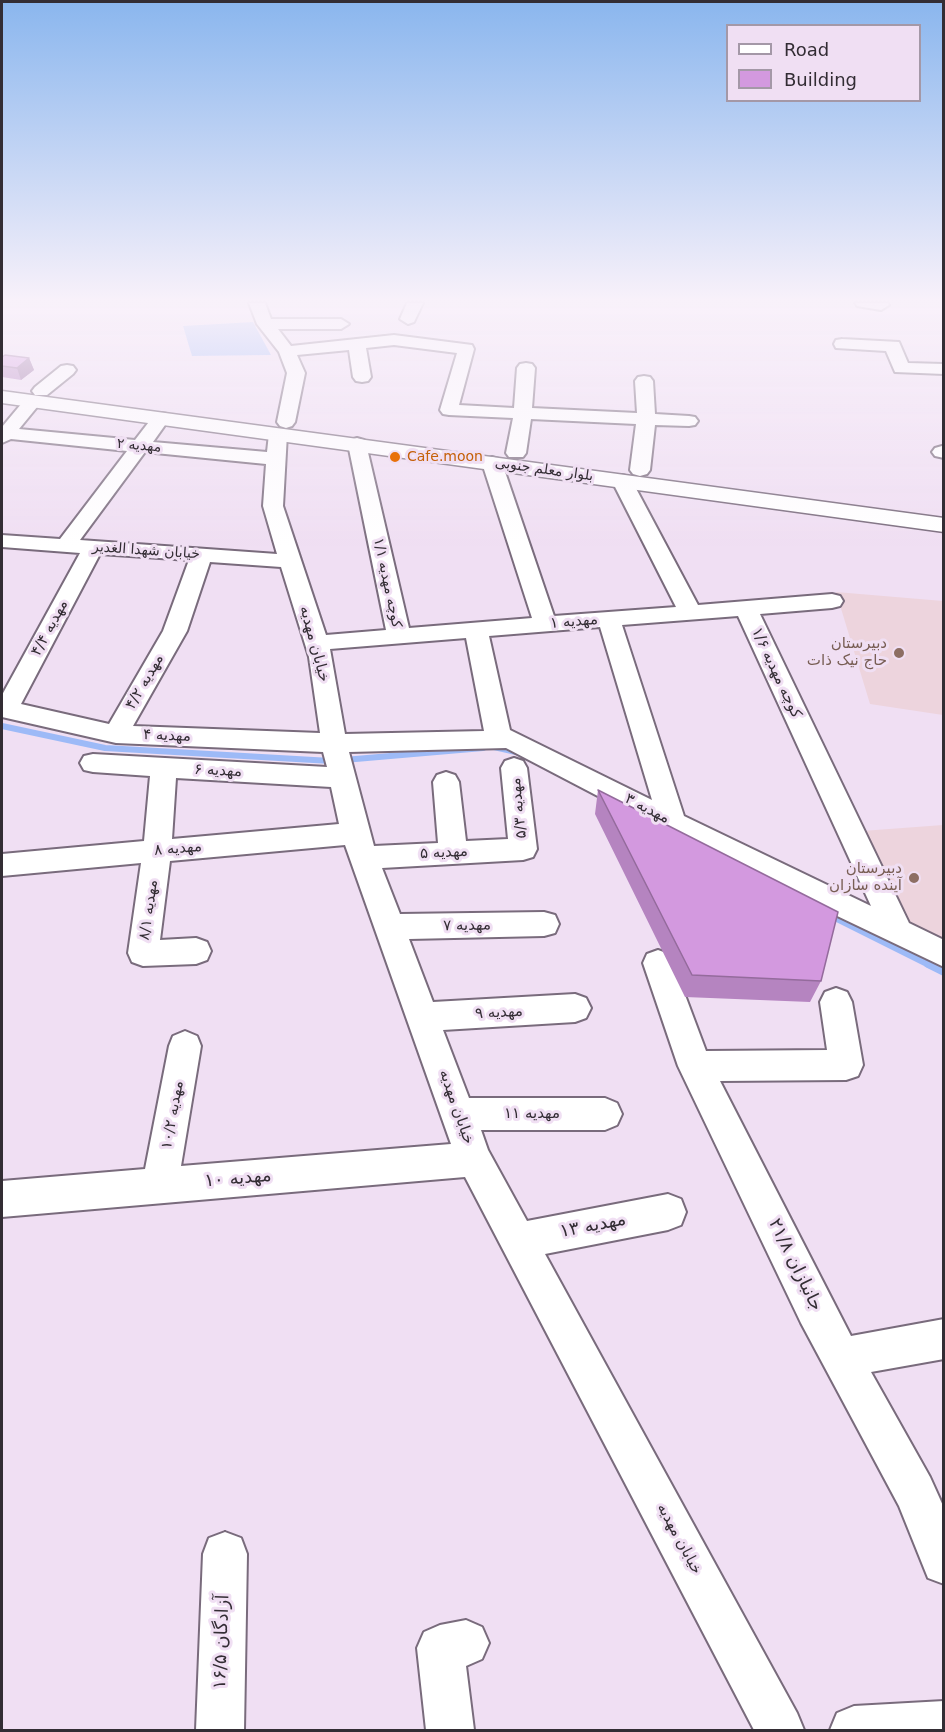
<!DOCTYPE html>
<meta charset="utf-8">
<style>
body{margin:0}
#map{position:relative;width:945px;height:1732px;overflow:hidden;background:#f0dff3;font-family:"DejaVu Sans",sans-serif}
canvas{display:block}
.frame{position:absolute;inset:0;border:3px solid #332d34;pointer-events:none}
.legend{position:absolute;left:726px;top:24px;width:195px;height:78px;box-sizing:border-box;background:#f0dff3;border:2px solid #a498a7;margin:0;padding:8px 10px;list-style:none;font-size:18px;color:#332d34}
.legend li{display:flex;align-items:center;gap:12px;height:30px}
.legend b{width:30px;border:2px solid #a498a7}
</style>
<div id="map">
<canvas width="945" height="1732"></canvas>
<div class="frame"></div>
<ul class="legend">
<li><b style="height:8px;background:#fff"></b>Road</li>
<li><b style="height:16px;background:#d399df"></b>Building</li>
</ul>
</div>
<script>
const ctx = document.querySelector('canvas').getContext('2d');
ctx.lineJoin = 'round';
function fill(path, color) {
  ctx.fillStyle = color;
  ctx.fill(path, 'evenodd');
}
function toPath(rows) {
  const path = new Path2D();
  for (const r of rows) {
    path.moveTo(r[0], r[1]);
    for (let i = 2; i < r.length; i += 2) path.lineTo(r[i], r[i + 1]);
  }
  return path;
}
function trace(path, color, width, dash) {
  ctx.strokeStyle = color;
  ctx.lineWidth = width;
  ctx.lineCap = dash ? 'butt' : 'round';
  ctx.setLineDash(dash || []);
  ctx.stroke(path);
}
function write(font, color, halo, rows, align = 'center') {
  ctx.font = font + ' "DejaVu Sans",Vazirmatn,sans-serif';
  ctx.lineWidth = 6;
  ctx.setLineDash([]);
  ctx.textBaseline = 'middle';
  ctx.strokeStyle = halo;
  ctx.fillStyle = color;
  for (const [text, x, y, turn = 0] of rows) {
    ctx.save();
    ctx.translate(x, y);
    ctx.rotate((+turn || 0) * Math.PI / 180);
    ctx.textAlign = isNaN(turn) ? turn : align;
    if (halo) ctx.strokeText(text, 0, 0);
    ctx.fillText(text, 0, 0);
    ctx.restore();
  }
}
fill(toPath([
 [836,592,943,601,943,715,870,704],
 [943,825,943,942,908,925,862,831]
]), '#edd4dd');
fill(toPath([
 [253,322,271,355,192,356,183,326]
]), '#9dbaf7');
trace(toPath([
 [2,726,105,748,331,761],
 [494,747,516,752],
 [344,760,483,748],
 [831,916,931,966]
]), '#9dbaf7', 6);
trace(toPath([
 [928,964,944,972]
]), '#9dbaf7', 8);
const minor = toPath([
 [249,303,265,303,271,319,341,319,349,324,341,329,278,329,291,346,394,335,472,345,474,349,459,405,514,408,517,368,520,364,526,363,532,364,535,368,532,408,637,413,635,381,638,377,644,376,650,377,653,381,655,414,689,416,695,417,698,421,695,425,689,426,655,425,650,470,647,474,640,476,633,474,630,470,636,424,531,419,526,453,523,457,509,457,506,453,513,418,449,415,443,414,440,410,457,353,394,345,366,348,371,377,368,381,362,382,356,381,353,377,349,350,297,355,305,373,295,422,292,426,286,428,280,426,277,422,287,373,279,352,257,324,249,303],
 [407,303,423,303,414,322,408,324,400,319,407,303],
 [855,303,888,303,889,305,881,310,857,306,855,303],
 [842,339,899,342,908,363,944,364,944,374,895,372,886,351,836,348,834,344,836,340,842,339],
 [67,365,73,366,76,370,73,374,47,395,35,395,32,391,35,387,61,366,67,365],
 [33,396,39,397,42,401,19,429,135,440,155,414,161,413,167,414,170,418,153,442,267,452,269,434,271,430,285,430,287,434,283,506,326,635,386,630,348,444,350,440,357,438,364,440,366,444,409,628,532,618,482,463,485,459,492,457,499,459,502,463,554,616,676,607,612,481,615,477,622,475,629,477,632,481,698,605,832,594,840,596,843,601,840,606,832,608,760,614,909,923,944,940,944,967,722,861,506,748,349,752,374,846,438,843,433,782,437,775,446,772,455,775,459,782,466,841,508,839,501,768,505,761,514,758,523,761,527,768,537,849,533,857,523,860,382,868,400,914,544,912,555,915,559,924,555,933,544,936,409,939,433,1002,575,994,586,998,591,1008,586,1018,575,1022,443,1030,469,1098,605,1098,617,1103,622,1114,617,1125,605,1130,481,1130,488,1150,527,1221,668,1194,681,1199,686,1212,681,1225,668,1230,545,1254,797,1713,804,1730,754,1730,465,1177,2,1217,2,1181,145,1169,169,1046,173,1036,185,1031,197,1036,201,1046,181,1166,451,1144,345,845,170,861,160,940,196,938,207,942,211,951,207,960,196,964,143,966,132,962,128,953,141,863,2,876,2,854,144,841,150,776,93,772,84,770,80,763,84,756,93,754,327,767,323,752,116,743,2,717,2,695,80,553,2,547,2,535,60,539,127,451,11,439,2,443,2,427,27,397,33,396],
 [145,452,266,464,263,506,277,554,80,540,145,452],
 [100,554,189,560,163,631,109,724,21,704,100,554],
 [210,562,281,567,309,657,320,733,133,726,187,631,210,562],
 [738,616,871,906,684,816,622,625,738,616],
 [600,627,652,800,510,730,489,636,600,627],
 [466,638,484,731,345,734,330,649,466,638],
 [176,778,331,787,339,824,172,839,176,778],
 [942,446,944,458,935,456,932,452,935,448,942,446],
 [658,950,669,954,673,963,706,1051,827,1050,820,1002,825,992,836,988,847,992,852,1002,863,1065,858,1076,846,1080,720,1081,851,1336,944,1319,944,1359,871,1372,930,1477,944,1508,944,1584,928,1578,899,1506,801,1323,678,1066,643,963,647,954,658,950],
 [225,1532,241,1538,247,1554,244,1730,196,1730,203,1554,209,1538,225,1532],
 [466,1620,482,1627,489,1643,482,1659,466,1666,474,1730,426,1730,417,1648,424,1632,440,1625,466,1620],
 [944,1701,944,1730,830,1730,837,1713,854,1706,944,1701]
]);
const major = toPath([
 [2,391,944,518,944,532,2,403,2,391]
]);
trace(minor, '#796b7c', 4);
trace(major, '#796b7c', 3);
fill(minor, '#fff');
fill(major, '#fff');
fill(toPath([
 [2,357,29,358,34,370,21,380,2,377],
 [598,790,821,981,810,1002,685,997,595,814]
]), '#b584c0');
fill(toPath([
 [29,358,34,370,21,380,17,368]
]), '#946b9c');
const building = toPath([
 [5,355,29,358,17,368,2,366,2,357,5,355],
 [598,790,838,912,821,981,692,975,598,790]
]);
fill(building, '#d399df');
trace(building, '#946b9c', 1.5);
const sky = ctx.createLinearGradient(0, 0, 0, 546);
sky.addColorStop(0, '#8ab6ee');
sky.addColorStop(0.55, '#f8f1fa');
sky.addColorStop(1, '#f8f1fa00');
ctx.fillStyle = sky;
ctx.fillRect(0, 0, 945, 546);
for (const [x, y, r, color] of [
 [395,457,6,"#e8710a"],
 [899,653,6,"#8d6e63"],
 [914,878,6,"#8d6e63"]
]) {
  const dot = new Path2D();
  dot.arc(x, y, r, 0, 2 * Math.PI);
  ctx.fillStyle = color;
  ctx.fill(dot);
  trace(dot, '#f0dff3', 2);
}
write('14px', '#332d34', '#f0dff3', [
 ["مهدیه ۲",139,446,5],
 ["بلوار معلم جنوبی",544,470,8],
 ["خیابان شهدا الغدیر",146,551,4],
 ["کوچه مهدیه ۱/۱",387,583,78]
]);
write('14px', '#c56008', '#f0dff3', [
 ["Cafe.moon",407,457]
], 'left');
write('15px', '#332d34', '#f0dff3', [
 ["مهدیه ۱",574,622,-5],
 ["مهدیه ۴/۴",50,628,-62],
 ["خیابان مهدیه",314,644,75],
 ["کوچه مهدیه ۱/۶",776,673,65],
 ["مهدیه ۴/۲",145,682,-60],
 ["مهدیه ۴",167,736,2],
 ["مهدیه ۶",218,771,3],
 ["مهدیه ۵/۳",519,808,-96],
 ["مهدیه ۳",647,809,27],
 ["مهدیه ۸",178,849,-5],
 ["مهدیه ۵",444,853,-3],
 ["مهدیه ۸/۱",149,910,-82],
 ["مهدیه ۷",467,926,-1],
 ["مهدیه ۹",499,1013,-3],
 ["خیابان مهدیه",456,1107,71],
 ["مهدیه ۱۱",532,1114],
 ["مهدیه ۱۰/۲",173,1115,-80],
 ["خیابان مهدیه",679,1539,62]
]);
write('15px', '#785e54', '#f0dff3', [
 ["دبیرستان",887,644],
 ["حاج نیک ذات",887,661],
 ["دبیرستان",902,869],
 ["آینده سازان",902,886]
], 'right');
write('18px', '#332d34', '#f0dff3', [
 ["مهدیه ۱۰",238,1179,-5],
 ["مهدیه ۱۳",593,1226,-11],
 ["جانبازان ۲۱/۸",795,1265,64],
 ["آزادگان ۱۶/۵",222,1642,-88]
]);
</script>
